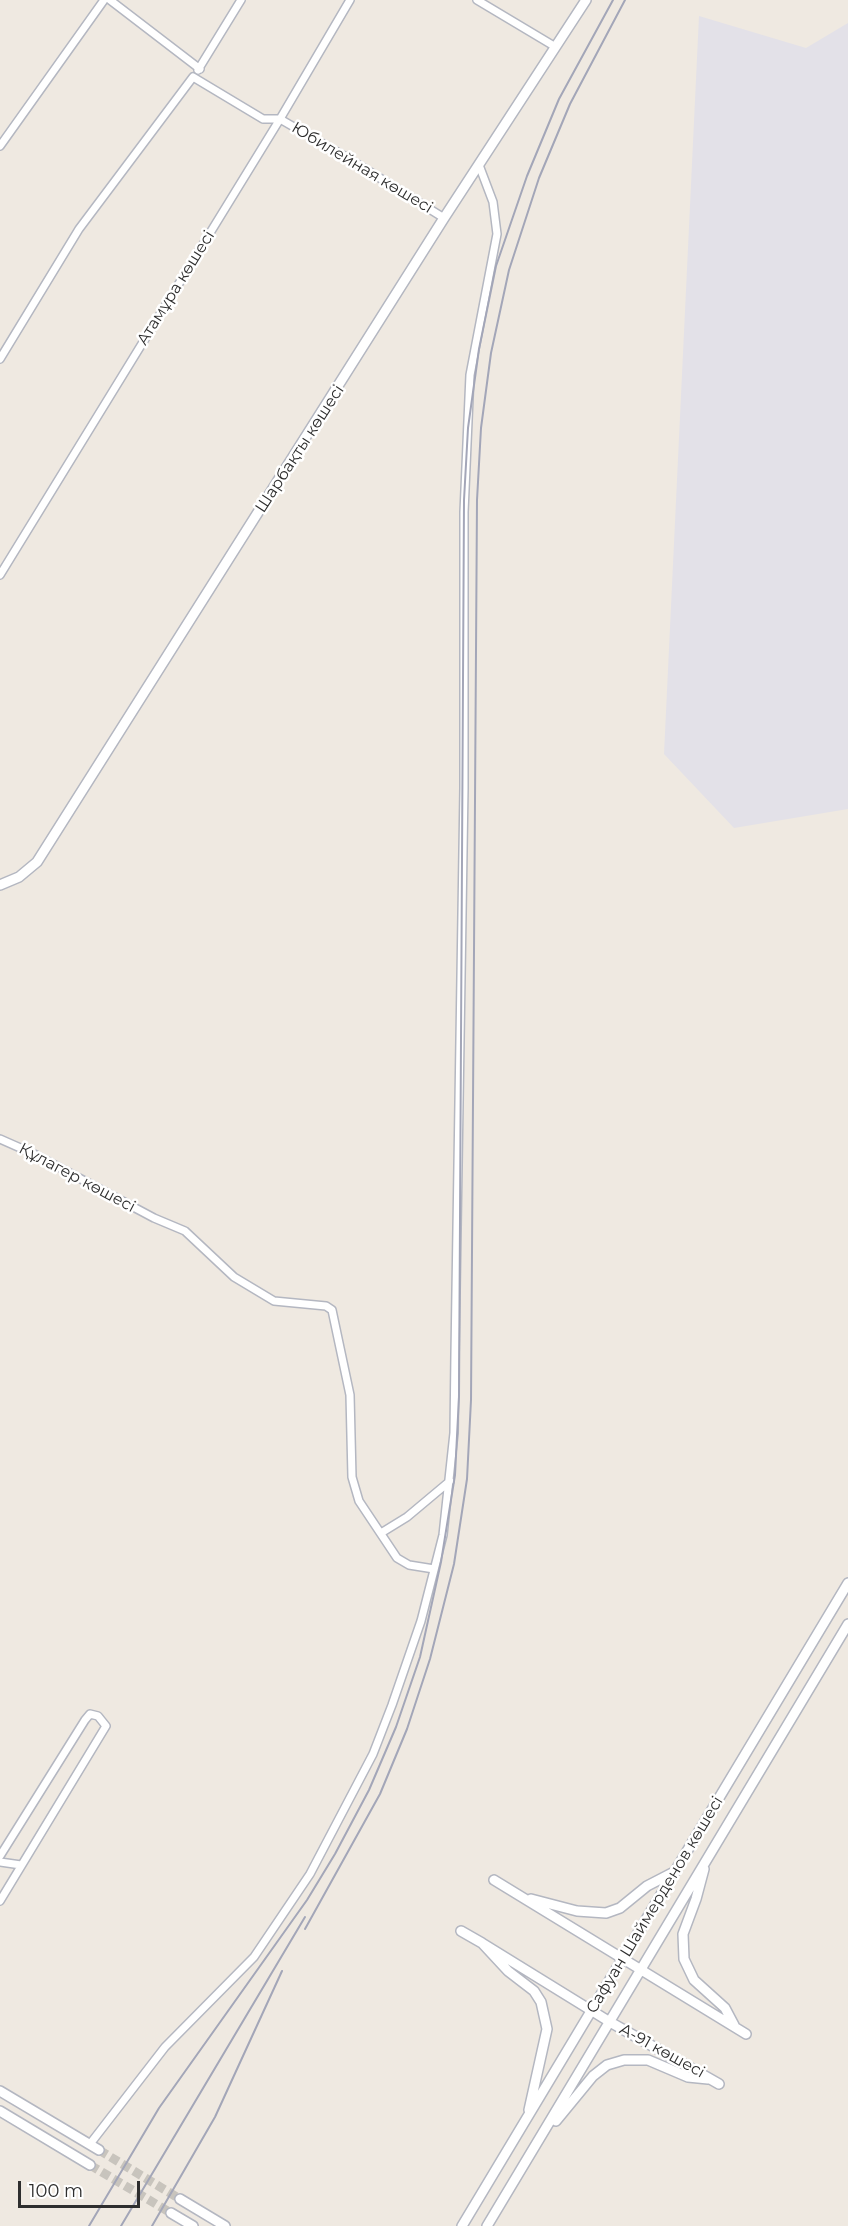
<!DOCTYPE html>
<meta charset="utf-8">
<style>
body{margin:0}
#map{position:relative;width:848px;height:2226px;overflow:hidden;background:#efe9e1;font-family:Montserrat,sans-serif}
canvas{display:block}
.scale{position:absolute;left:18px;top:2181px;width:122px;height:27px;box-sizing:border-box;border:3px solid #2e2e2e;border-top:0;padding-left:8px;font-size:18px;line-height:21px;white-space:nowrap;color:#2e2e2e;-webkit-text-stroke:4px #fff;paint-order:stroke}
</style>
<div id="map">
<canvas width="848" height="2226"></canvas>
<div class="scale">100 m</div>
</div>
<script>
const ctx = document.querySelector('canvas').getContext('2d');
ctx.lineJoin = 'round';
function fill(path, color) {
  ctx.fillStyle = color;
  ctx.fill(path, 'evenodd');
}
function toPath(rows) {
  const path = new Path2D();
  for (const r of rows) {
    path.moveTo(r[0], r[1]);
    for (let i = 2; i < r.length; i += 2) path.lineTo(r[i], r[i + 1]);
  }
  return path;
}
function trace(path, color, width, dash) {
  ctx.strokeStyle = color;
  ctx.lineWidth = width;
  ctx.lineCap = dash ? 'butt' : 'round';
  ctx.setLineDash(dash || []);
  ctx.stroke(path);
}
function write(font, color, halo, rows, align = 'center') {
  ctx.font = font + ' Montserrat,sans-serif';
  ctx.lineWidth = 5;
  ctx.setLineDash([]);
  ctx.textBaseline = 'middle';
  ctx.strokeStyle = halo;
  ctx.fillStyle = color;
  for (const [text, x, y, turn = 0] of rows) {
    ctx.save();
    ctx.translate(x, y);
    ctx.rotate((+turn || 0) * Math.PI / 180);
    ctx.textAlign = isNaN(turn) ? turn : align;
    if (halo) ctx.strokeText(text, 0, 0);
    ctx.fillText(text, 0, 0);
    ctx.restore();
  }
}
fill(toPath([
 [699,16,806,48,848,23,848,809,734,828,664,754]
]), '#e3e1e8');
trace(toPath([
 [99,2150,180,2199],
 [90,2165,171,2213]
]), '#c8c4bd', 9, [9, 4.5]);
const street = toPath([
 [110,0,200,69],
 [477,0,554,46],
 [198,70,241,0],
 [0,146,104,0],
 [0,359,79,229,193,77,263,119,280,119,346,157,444,218],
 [0,575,280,119,350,0],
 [0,1139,34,1154,154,1218,185,1231,234,1277,274,1301,326,1306,332,1310,350,1395,352,1477,359,1501,397,1558,409,1565,434,1569],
 [381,1533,407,1517,450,1481],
 [0,1856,85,1720,90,1714,98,1716,106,1726,0,1901],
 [0,1862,21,1865],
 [90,2144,165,2047,254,1957,310,1874,373,1754,392,1705,421,1621,443,1535,454,1433,455,1354,464,788,464,512,470,375,497,234,493,202,479,165]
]);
const secondary = toPath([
 [0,885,19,877,37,862,444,218,586,0],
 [704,1869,696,1899,683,1934,684,1959,694,1980,725,2008,734,2025],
 [494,1880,746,2034],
 [531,1899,577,1911,606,1913,620,1908,647,1886,676,1871],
 [461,1931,482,1943,508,1971,534,1991,541,2002,547,2029,529,2110],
 [482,1943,610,2022,719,2084],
 [0,2091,99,2150],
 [0,2111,90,2165],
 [556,2121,593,2076,607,2065,624,2060,648,2060,688,2077,708,2079],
 [180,2199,225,2226],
 [171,2213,193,2226],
 [462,2226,848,1583],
 [487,2226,848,1624]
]);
trace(street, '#b4b7c1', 10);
trace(secondary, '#b4b7c1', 12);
trace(street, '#fff', 7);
trace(secondary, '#fff', 9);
trace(toPath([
 [305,1929,380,1794,407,1729,430,1659,454,1564,467,1479,471,1400,477,500,481,428,491,353,509,270,539,178,570,104,625,0],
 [89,2226,159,2108,307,1900,335,1854,369,1790,396,1727,420,1657,441,1562,455,1475,459,1397,464,500,468,428,479,349,496,266,527,176,559,99,613,0],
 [121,2226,305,1917],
 [152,2226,215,2117,282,1971]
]), '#a3a6b8', 2);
write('16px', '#2e2e2e', '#fff', [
 ["Юбилейная көшесі",362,168,31],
 ["Атамұра көшесі",176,288,-58],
 ["Шарбақты көшесі",300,449,-57],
 ["Құлагер көшесі",77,1178,28],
 ["Сафуан Шаймерденов көшесі",655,1905,-59],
 ["А-91 көшесі",662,2051,29]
]);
</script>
